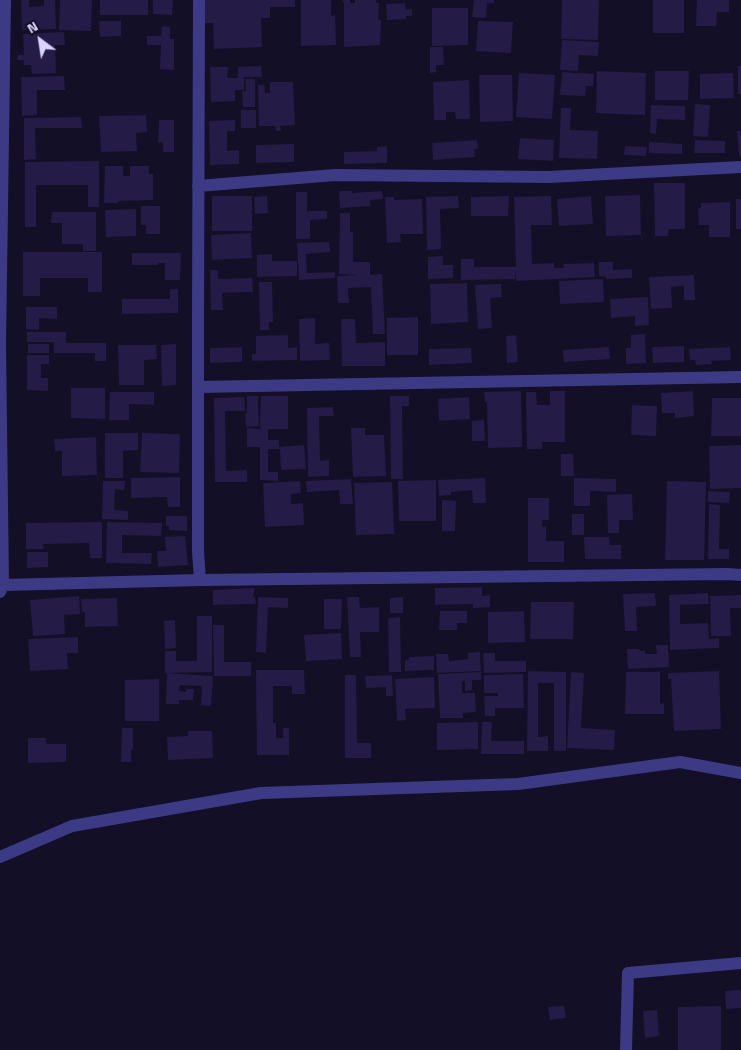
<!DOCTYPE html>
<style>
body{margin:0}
#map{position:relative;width:741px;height:1050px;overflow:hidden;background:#130f26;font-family:"Titillium Web",sans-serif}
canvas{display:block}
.north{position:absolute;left:15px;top:15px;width:50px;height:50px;-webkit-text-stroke:4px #130f26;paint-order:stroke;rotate:329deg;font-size:14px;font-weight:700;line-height:20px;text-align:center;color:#d9d4ff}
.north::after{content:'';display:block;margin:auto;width:18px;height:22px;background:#d9d4ff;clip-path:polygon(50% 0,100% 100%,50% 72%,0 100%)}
</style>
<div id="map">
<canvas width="741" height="1050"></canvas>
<div class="north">N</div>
</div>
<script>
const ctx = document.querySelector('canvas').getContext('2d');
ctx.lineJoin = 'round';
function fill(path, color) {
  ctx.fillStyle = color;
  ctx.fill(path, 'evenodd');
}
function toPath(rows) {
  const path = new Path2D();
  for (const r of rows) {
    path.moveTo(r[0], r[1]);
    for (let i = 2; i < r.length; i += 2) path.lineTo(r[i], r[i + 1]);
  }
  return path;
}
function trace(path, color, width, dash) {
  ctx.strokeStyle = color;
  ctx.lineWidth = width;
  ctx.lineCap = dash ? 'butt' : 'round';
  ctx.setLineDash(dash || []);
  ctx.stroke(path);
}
fill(toPath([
 [21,0,29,0,29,7,44,6,44,0,55,0,56,29,22,30],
 [60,0,92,0,91,31,59,30],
 [100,0,148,0,148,15,100,15],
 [153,0,173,0,172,15,153,14],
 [204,0,295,0,295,7,270,7,270,18,261,18,262,47,214,49,213,23,205,23],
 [301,0,331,0,331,16,335,15,336,45,301,46],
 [343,0,350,0,350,3,355,3,355,0,376,0,376,3,379,3,378,20,381,20,380,45,344,47,344,2,342,2],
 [474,0,494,0,494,3,487,3,486,18,472,17],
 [562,0,599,0,598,40,561,39],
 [653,0,684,0,684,33,653,33],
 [697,0,729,0,729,12,717,12,716,26,696,26],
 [405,3,406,10,412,9,412,16,406,16,406,19,387,20,386,4],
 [432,8,468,8,468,45,432,46],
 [99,21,121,21,121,36,100,37],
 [478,21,513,22,511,53,476,51],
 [162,26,170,27,170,39,174,39,174,70,160,69,161,45,147,45,147,36,161,36],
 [64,32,65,45,55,45,56,73,32,74,31,65,24,65,24,60,17,60,18,55,24,55,23,34],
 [562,40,599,42,598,56,579,55,578,71,560,70],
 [430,47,443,47,444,65,436,65,436,72,430,73],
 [261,66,262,77,244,77,244,90,235,90,235,101,211,102,210,67,228,67,227,78,238,78,238,67],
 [738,66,741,66,741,94,738,94],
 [597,71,646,73,645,115,596,113],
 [655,71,689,71,688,100,655,100],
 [562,72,594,74,593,86,586,86,585,96,560,95],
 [519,73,555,75,552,119,516,117],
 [733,73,734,98,700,99,700,74],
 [479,75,512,75,513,121,480,122],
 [64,76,65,90,37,90,37,115,22,116,21,77],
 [245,79,255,79,255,107,243,107,242,91,246,91],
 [469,80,470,119,456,119,455,112,446,112,446,120,434,120,433,82],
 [270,82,293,82,295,125,280,126,281,131,276,131,275,126,259,126,258,85,264,85,265,93,270,93],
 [695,104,710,105,708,137,693,136],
 [651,105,685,106,685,120,657,119,656,134,650,133],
 [561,108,571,108,570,130,598,131,597,159,559,158],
 [241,110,256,110,256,128,241,128],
 [146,115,147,132,136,133,137,151,101,152,99,116],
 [81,117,82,128,35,128,36,159,24,160,24,118],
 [159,120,174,120,174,152,163,152,163,142,158,143],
 [235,120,235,131,227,131,227,151,239,150,239,164,210,165,209,121],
 [737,131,741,131,741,155,739,156],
 [520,138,554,140,553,161,518,159],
 [477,140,478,149,474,149,475,157,433,160,432,143],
 [695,140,725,141,725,153,694,153],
 [649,142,682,144,682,154,649,153],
 [294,144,294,162,256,163,256,145],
 [387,146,387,163,344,164,344,152,377,151,377,147],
 [625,146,647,147,646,156,624,155],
 [99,161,99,207,88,207,88,185,36,185,36,227,25,227,25,162],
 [105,166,123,166,123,176,130,176,130,166,149,166,149,174,153,174,153,200,118,201,118,203,104,203],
 [654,183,685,183,685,229,669,229,668,236,655,236],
 [339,191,352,191,352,193,382,191,383,199,370,200,370,206,340,208],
 [296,192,307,192,307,211,327,211,327,219,310,220,310,239,296,239],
 [640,195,641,235,606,236,605,196],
 [212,196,252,196,252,231,212,231],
 [267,196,268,213,255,214,254,197],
 [458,196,459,208,440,209,441,249,427,250,426,197],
 [509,196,508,216,471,216,471,197],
 [551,196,552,225,531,225,532,264,554,263,554,268,564,268,563,264,594,263,595,277,516,281,515,271,515,279,461,280,461,259,474,259,474,267,516,267,514,197],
 [591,196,593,224,559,226,557,199],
 [385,197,394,197,394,200,422,199,423,234,400,234,401,242,387,243],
 [736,199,741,199,741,229,736,229],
 [730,202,730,237,709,237,709,225,699,225,698,208,701,208,701,203],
 [141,206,160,206,160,234,146,234,146,225,141,225],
 [136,209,136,236,106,237,105,210],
 [52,212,96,212,96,251,83,251,83,244,62,244,62,223,51,223],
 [340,213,350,213,350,232,353,232,353,262,370,262,370,275,382,274,385,334,373,334,371,287,348,288,349,303,338,303,337,276,357,275,339,274],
 [251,233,252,258,212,260,211,235],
 [329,242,330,252,306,254,307,273,335,272,335,278,299,280,297,243],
 [23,252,102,252,102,292,88,292,88,278,40,278,40,296,23,296],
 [132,253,181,253,180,280,165,280,165,263,158,263,158,265,132,265],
 [272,254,272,261,297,261,297,276,257,277,257,255],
 [443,256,443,265,453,265,453,278,428,279,428,257],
 [599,262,613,262,613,270,632,269,632,278,606,279,606,277,599,276],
 [210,270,218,270,218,279,252,278,253,292,222,293,223,310,211,310],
 [694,275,695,300,684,300,684,286,671,287,672,308,651,309,649,277],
 [603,279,604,302,560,304,559,281],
 [259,282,272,282,273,322,269,322,269,330,260,330],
 [467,283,468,322,431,324,430,284],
 [501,284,502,297,490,298,492,328,478,329,475,285],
 [170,289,178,289,178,313,122,314,122,299,170,299],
 [648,297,649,325,635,326,635,316,611,318,610,299],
 [26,307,57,307,57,319,39,318,39,330,26,329],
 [418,317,418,355,387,355,387,318],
 [315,318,315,344,329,343,330,360,300,361,299,319],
 [341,319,355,319,356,343,385,342,385,366,342,366],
 [27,332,66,332,66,343,106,343,106,361,95,361,95,353,54,353,54,342,27,342],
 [645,334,646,363,626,364,626,348,631,348,631,335],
 [288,335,288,348,297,347,297,360,252,361,252,354,256,354,256,336],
 [516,335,518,362,507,363,506,336],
 [28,344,49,344,49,353,28,353],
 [176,344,176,385,162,386,161,345],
 [118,345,156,345,157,359,144,360,144,385,119,385],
 [684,346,684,362,653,363,652,347],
 [242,347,242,362,210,363,210,348],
 [609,347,610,359,564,362,563,350],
 [730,347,731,360,711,361,712,364,696,365,695,360,690,360,689,349],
 [471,348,472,363,429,365,429,349],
 [27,355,49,355,49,364,41,364,41,378,48,378,48,391,27,390],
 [71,388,105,388,105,419,71,418],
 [521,391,522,447,488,448,487,402,485,402,484,392],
 [550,391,565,391,565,442,542,442,542,449,527,449,526,392,536,392,537,405,550,405],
 [693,391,694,416,675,418,675,413,662,413,661,393],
 [110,392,154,392,154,405,129,404,129,420,109,420],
 [247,396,258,396,259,426,246,427,245,414,247,413],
 [261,396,288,396,288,429,268,429,268,440,279,440,279,447,304,445,306,469,281,470,280,449,268,449,268,472,278,472,278,481,260,480,260,447,247,447,247,428,260,429],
 [390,396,409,396,409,406,402,406,403,479,391,479],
 [244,397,245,411,225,411,226,471,247,470,247,482,215,482,214,398],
 [469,397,470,419,439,421,438,399],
 [712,398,741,398,741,436,711,436],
 [632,405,657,406,656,436,631,435],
 [333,407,334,416,319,416,320,461,329,460,329,476,308,477,307,408],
 [484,420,485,441,472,441,472,421],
 [351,428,365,428,365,435,384,435,386,476,353,477],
 [105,433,138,433,138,450,123,451,123,478,105,478],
 [142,433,180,434,179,473,140,472],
 [96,437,97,475,62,476,62,451,55,451,54,439],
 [741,445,741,488,710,489,709,446],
 [561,454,573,454,574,476,561,476],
 [180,477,180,507,168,507,167,497,131,498,131,478],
 [485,478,486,503,473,503,472,490,451,492,451,495,439,496,438,480],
 [574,478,616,479,616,492,590,491,590,506,574,506],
 [351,479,353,504,340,504,339,490,307,492,306,481],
 [436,480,436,521,399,521,398,481],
 [103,481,125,481,124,490,115,489,114,510,128,511,128,520,102,519],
 [300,481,301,493,291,494,291,504,303,503,304,525,265,527,263,483],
 [667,481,706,482,704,560,665,560],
 [392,482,394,534,356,535,354,483],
 [708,491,730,492,729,503,708,502],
 [632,494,633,520,619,520,619,533,608,533,607,495],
 [528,498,549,498,549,520,542,520,542,527,546,526,546,541,564,541,564,562,528,562],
 [442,500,456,501,455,531,442,531],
 [709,504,720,505,719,549,729,549,729,559,708,559],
 [572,514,584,514,584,535,572,535],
 [166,516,187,516,187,531,169,530,169,526,166,526],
 [102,522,102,558,90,558,89,543,43,544,44,549,26,549,26,523],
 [107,522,162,523,161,536,122,535,122,553,152,553,151,564,106,563],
 [185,536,188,565,158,567,157,551,166,551,165,537],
 [584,537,609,537,610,545,621,545,621,559,585,559],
 [27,552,48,552,48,567,27,568],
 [482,587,482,596,490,595,490,607,473,608,473,604,435,605,435,588],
 [255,588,253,597,255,597,256,604,213,605,213,590],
 [655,593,656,606,636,607,637,631,625,631,623,594],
 [708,593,709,604,680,605,680,624,708,623,709,639,719,638,719,648,670,650,669,595],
 [741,595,741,608,730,608,731,636,711,636,710,596],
 [79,596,80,614,64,615,65,634,33,636,30,600],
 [258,597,288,598,288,608,268,607,266,653,256,652],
 [347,597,359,597,360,608,379,607,379,632,360,632,361,657,350,657],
 [403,597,403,613,390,613,390,598],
 [117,598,118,626,85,627,85,612,82,612,81,599],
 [324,599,342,599,341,629,324,629],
 [531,602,574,602,573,639,530,639],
 [440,611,467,611,467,623,457,623,457,630,439,630],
 [524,611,525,642,488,643,488,612],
 [197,616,212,616,212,672,165,673,165,651,176,651,176,661,197,661],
 [400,617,401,672,389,672,388,618],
 [175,620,176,648,165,649,164,621],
 [213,625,224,625,224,662,251,662,251,676,214,676],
 [341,633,342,659,306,661,304,635],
 [78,637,78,653,67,653,68,669,30,671,28,639],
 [656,645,668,645,669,667,628,669,627,649,639,649,640,651,645,651,645,654,657,654],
 [480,652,481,671,437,673,436,654,448,654,449,661,468,659,468,653],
 [483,653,495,653,495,661,526,661,526,672,484,673],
 [434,656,434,670,405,671,405,660,409,660,409,657],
 [256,670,304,670,305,694,292,694,292,686,273,686,273,723,276,723,276,738,283,738,283,728,289,728,289,755,257,755],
 [528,671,566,672,566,751,554,751,554,683,538,683,538,737,548,736,548,751,527,751],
 [719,671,721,729,674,731,671,679,668,679,668,673],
 [481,672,481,680,472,680,472,690,465,691,465,681,462,681,462,693,475,693,476,712,463,713,463,718,440,718,438,674],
 [571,672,584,673,581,728,615,730,614,750,567,748],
 [626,672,660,672,660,704,664,703,664,714,625,714],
 [167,673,213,676,211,706,201,705,202,686,180,685,179,691,186,692,186,689,194,689,193,700,179,700,179,704,166,704],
 [523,674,524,708,495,708,495,716,485,716,484,696,498,696,498,693,484,693,484,675],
 [345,675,356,675,357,743,371,743,371,758,345,758],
 [392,675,393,696,386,696,386,687,366,688,365,676],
 [434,677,435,708,405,709,406,720,397,721,395,679],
 [159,679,159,721,125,721,125,680],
 [478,722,478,749,437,750,437,723],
 [482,722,492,722,491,741,524,741,524,754,481,754],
 [122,728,133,728,133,750,131,750,131,762,121,762],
 [188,731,212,731,213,758,168,760,167,737,188,736],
 [28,738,46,738,46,744,66,744,66,762,28,763],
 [741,990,741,1008,726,1009,725,991],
 [564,1006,566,1018,550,1020,548,1007],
 [721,1006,721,1050,678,1050,678,1007],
 [657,1010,659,1036,645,1038,643,1011]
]), '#241b47');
trace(toPath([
 [199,0,198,320,198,551,200,580],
 [198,186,335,175,549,177,741,167],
 [199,387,741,377],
 [3,585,200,580,728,574,741,575],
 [0,592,3,585,0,344,5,0],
 [0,857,72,826,261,793,518,784,680,762,741,773],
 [626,1050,628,973,741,963]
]), '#3d3a85', 12);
</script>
